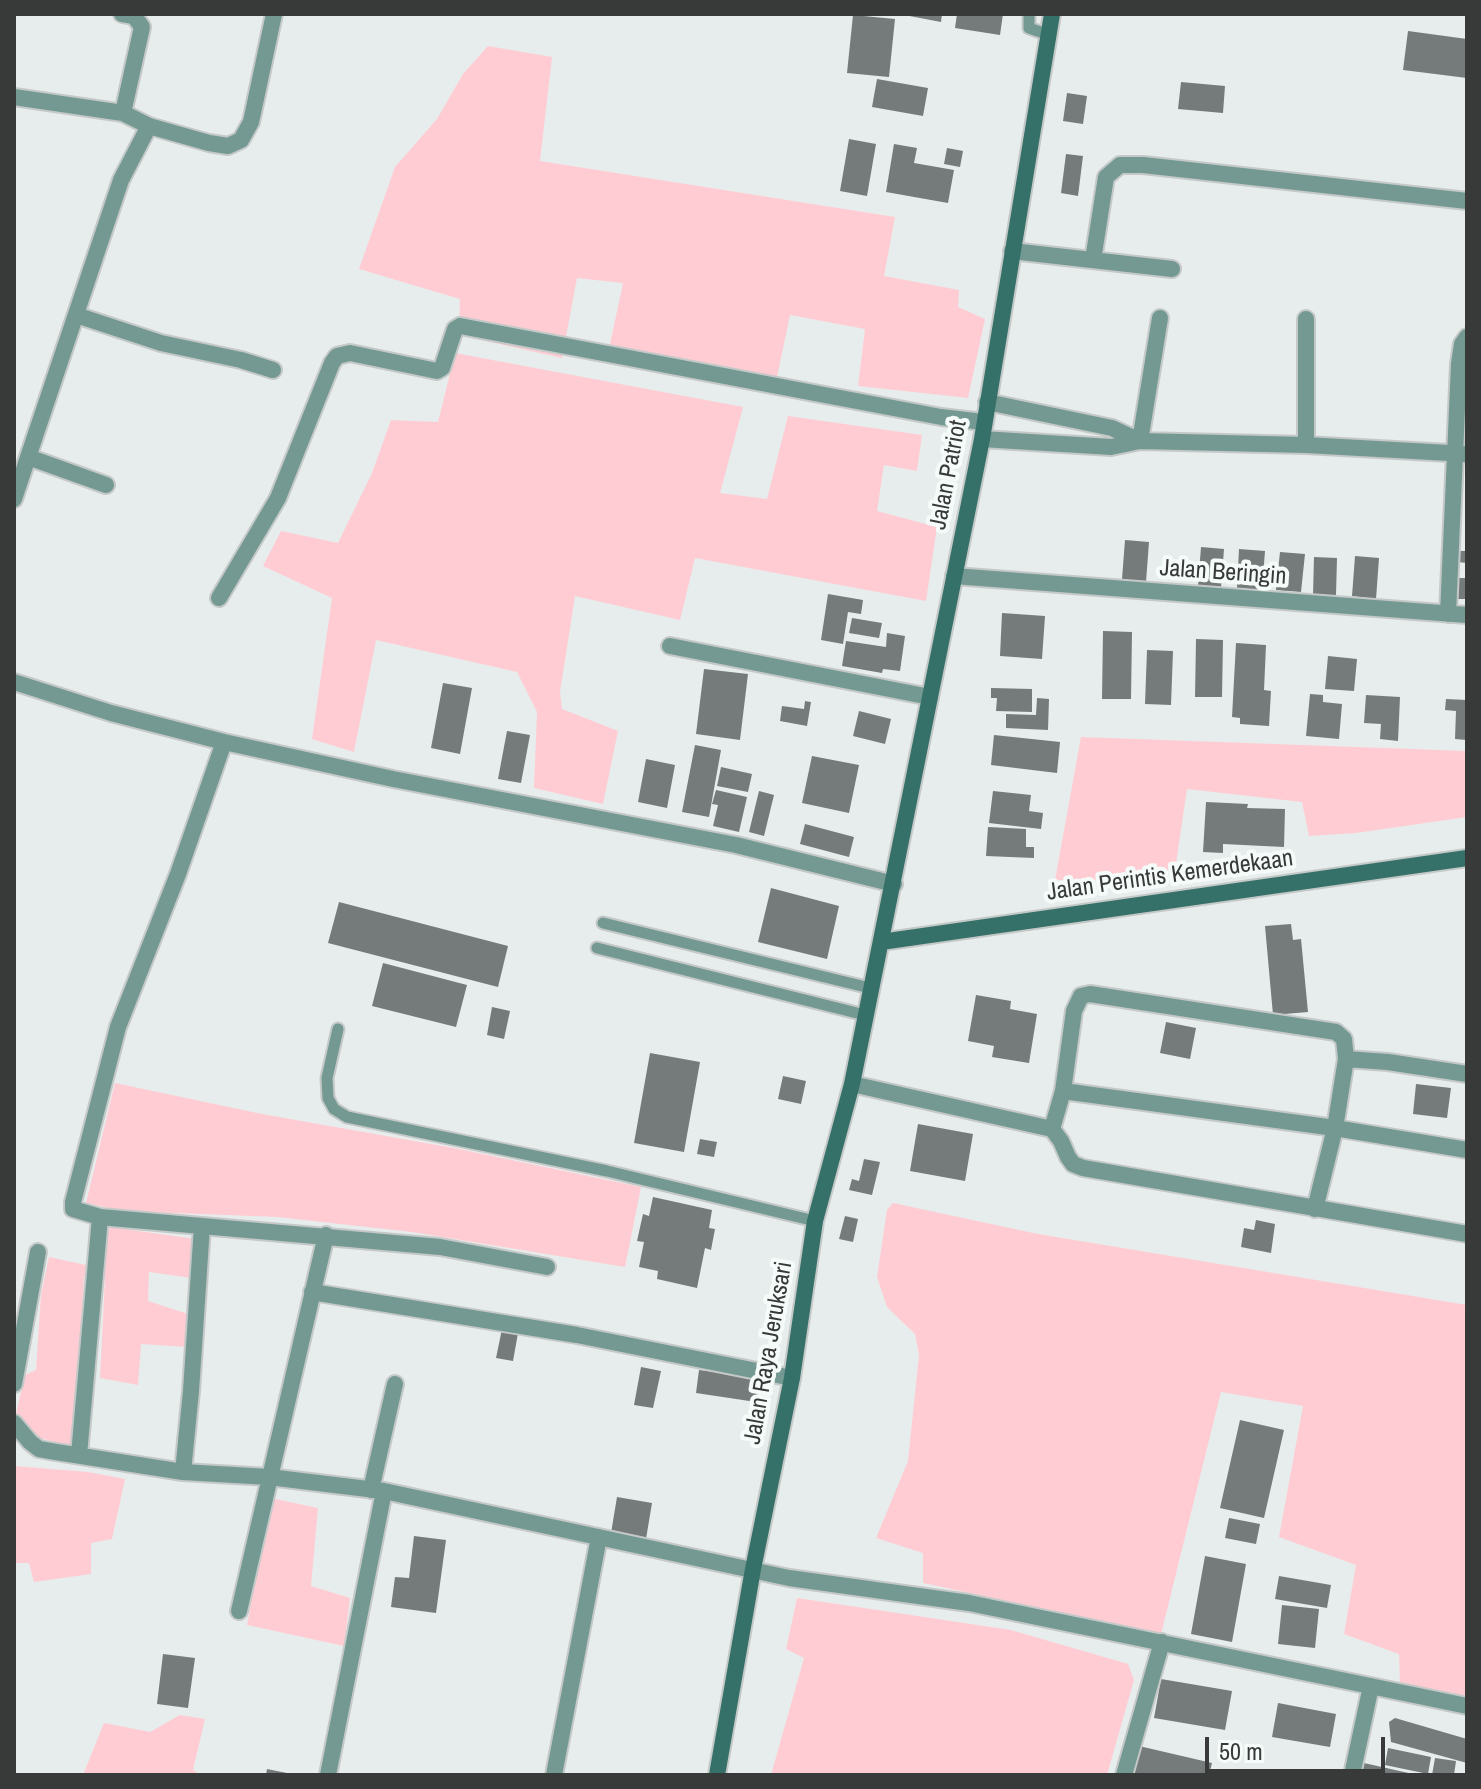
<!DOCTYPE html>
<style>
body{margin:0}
#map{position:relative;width:1481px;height:1789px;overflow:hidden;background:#e7edec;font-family:"Archivo Narrow",sans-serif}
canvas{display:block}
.frame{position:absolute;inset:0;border:16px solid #373a39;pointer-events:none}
.scale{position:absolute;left:1205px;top:1737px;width:180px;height:36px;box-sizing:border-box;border:4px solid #373a39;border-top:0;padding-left:10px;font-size:24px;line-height:28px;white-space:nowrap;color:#373a39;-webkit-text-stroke:6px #f4fbf9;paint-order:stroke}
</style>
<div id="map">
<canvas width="1481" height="1789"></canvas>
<div class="frame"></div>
<div class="scale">50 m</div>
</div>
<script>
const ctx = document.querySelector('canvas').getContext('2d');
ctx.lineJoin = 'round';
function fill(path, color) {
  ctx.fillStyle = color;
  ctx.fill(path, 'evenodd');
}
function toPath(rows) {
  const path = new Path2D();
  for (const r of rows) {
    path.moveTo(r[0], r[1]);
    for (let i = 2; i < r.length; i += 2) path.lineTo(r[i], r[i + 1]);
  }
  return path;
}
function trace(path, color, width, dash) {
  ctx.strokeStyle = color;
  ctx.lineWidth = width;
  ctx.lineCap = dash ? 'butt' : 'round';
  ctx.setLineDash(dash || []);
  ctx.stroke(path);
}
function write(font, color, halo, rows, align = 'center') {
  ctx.font = font + ' "Archivo Narrow",sans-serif';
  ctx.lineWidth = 8;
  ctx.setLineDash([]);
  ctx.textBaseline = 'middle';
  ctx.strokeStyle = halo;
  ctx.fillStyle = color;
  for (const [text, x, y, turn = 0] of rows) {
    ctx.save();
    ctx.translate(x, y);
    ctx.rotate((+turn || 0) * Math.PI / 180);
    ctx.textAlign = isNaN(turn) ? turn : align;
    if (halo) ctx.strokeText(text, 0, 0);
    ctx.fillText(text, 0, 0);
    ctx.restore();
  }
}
fill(toPath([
 [488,46,552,57,540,161,895,217,884,276,959,290,958,307,985,319,968,398,858,386,865,329,790,315,774,392,606,363,623,283,577,278,562,358,459,335,460,299,359,269,395,167,437,119,463,74],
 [455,353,743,407,720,493,767,499,788,416,922,435,917,471,884,465,877,511,937,527,926,601,695,558,680,620,575,596,560,692,562,709,618,731,603,804,534,788,537,712,517,672,376,640,354,752,312,739,332,598,263,566,281,531,338,543,372,473,391,420,438,422],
 [1081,737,1467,751,1467,817,1356,833,1309,836,1302,802,1187,789,1175,870,1083,881,1055,880],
 [115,1083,262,1114,454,1148,641,1187,625,1267,412,1232,277,1217,123,1211,86,1203],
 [893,1203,1038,1234,1467,1305,1467,1696,1400,1685,1399,1654,1344,1634,1356,1565,1279,1537,1303,1406,1221,1392,1161,1634,923,1583,923,1553,876,1538,908,1461,919,1355,915,1334,887,1307,877,1277,887,1210],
 [110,1227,196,1239,192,1278,149,1272,148,1301,191,1315,188,1347,141,1344,138,1385,100,1378,105,1279,84,1276,74,1448,24,1433,16,1414,25,1375,36,1370,41,1295,49,1257,95,1267],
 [14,1466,88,1472,125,1479,112,1539,91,1543,91,1574,34,1582,29,1563,14,1563],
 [271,1498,318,1508,311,1586,350,1598,344,1646,247,1625],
 [797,1598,1011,1630,1128,1664,1134,1680,1107,1775,771,1775,804,1658,786,1649],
 [180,1715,205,1719,193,1770,201,1775,83,1775,104,1723,150,1732]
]), '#ffccd4');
fill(toPath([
 [899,14,942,14,941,22],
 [957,14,1003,14,1000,35,955,28],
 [853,15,895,19,889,77,847,73],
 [1408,31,1467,39,1467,78,1403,70],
 [877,79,928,88,923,116,872,107],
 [1181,82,1225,86,1223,113,1178,109],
 [1067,93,1087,96,1083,124,1063,121],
 [849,139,876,144,867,196,840,191],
 [894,144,917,148,914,163,954,170,948,203,886,192],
 [947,148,963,151,960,167,944,164],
 [1066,154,1083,156,1078,196,1061,193],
 [1125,540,1149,542,1146,582,1122,579],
 [1201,547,1224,549,1221,588,1198,586],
 [1239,549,1265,551,1262,590,1237,588],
 [1458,551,1467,551,1467,563,1457,562],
 [1280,552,1305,554,1301,592,1276,590],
 [1355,556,1379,558,1376,599,1352,596],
 [1314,557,1337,558,1336,595,1313,595],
 [1455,578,1467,578,1467,599,1455,599],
 [828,594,863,600,861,614,848,612,843,644,821,640],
 [1002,613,1045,616,1042,659,1000,656],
 [852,618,882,623,879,638,849,633],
 [1103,631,1132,632,1131,699,1102,699],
 [887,633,905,636,900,671,883,669,882,673,842,666,846,641,886,647],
 [1196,639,1223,640,1222,697,1195,697],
 [1236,643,1266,645,1264,690,1271,691,1269,726,1240,724,1240,718,1232,717],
 [1147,650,1173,651,1171,705,1145,704],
 [1328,656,1357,659,1354,691,1325,689],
 [704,669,748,674,740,740,696,734],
 [443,683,472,688,460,754,431,748],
 [991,688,1032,689,1032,712,996,711,997,698,991,698],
 [1310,694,1323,695,1323,702,1342,704,1339,739,1306,736],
 [1366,695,1400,697,1398,741,1380,739,1381,724,1364,723],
 [1037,698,1049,699,1048,730,1006,728,1006,714,1036,715],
 [1446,699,1467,700,1467,740,1455,739,1456,711,1445,710],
 [805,701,811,702,807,726,780,721,782,706,804,709],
 [859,711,891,719,885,744,853,736],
 [507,731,530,735,521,783,498,779],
 [994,735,1060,742,1057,773,991,765],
 [695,745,721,750,709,817,682,812],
 [812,756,859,765,849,813,802,803],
 [646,759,675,765,667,808,638,802],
 [721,767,752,774,748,792,717,786],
 [716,790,747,797,739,832,713,826,718,805,712,804],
 [759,791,774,795,764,836,749,832],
 [993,791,1031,795,1029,811,1043,813,1041,829,989,823],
 [1206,802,1248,804,1247,808,1285,809,1284,847,1223,844,1223,853,1203,852],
 [805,824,854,837,849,857,800,844],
 [988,827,1026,829,1026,847,1034,847,1034,858,986,856],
 [771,888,839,906,827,959,758,942],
 [339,902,508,946,498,987,328,943],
 [1291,924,1293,940,1301,939,1308,1012,1273,1015,1265,926],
 [383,963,467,985,456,1027,372,1006],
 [976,995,1011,1001,1010,1009,1037,1014,1029,1063,992,1057,994,1046,968,1041],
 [492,1007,510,1011,504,1039,487,1035],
 [1166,1022,1196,1028,1190,1059,1160,1053],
 [650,1053,700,1062,684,1152,634,1143],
 [783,1076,806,1081,801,1104,778,1099],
 [1416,1084,1451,1088,1447,1118,1413,1114],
 [918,1124,973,1134,965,1181,910,1171],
 [700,1139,717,1142,714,1157,697,1154],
 [864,1159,880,1162,872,1195,849,1190,852,1179,859,1181],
 [653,1197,712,1210,709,1228,715,1229,711,1250,705,1248,697,1288,657,1279,658,1271,639,1267,644,1242,637,1241,643,1214,649,1216],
 [845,1216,858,1219,853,1242,839,1239],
 [1256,1220,1275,1224,1271,1253,1241,1247,1244,1228,1254,1230],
 [502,1329,518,1333,513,1361,496,1358],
 [641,1367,661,1371,653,1408,634,1405],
 [699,1370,760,1378,756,1402,696,1393],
 [1240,1420,1284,1430,1264,1518,1220,1508],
 [617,1497,652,1503,646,1539,611,1533],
 [1229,1518,1260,1524,1256,1544,1225,1538],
 [414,1536,446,1540,436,1613,391,1607,395,1577,409,1578],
 [1205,1556,1246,1564,1232,1642,1191,1634],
 [1279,1576,1331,1585,1327,1608,1275,1599],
 [1282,1605,1319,1609,1315,1648,1278,1644],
 [163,1654,195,1658,188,1708,157,1704],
 [1161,1679,1232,1691,1225,1730,1154,1718],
 [1278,1703,1336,1714,1330,1747,1272,1737],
 [1395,1718,1467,1739,1467,1763,1391,1742,1389,1722],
 [1139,1746,1212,1763,1209,1775,1133,1775],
 [1388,1748,1431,1757,1428,1774,1385,1765],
 [1435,1758,1456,1761,1454,1775,1432,1775],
 [1364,1763,1413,1774,1413,1775,1361,1775],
 [267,1769,292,1774,291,1775,266,1775]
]), '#757b7a');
const lane = toPath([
 [1029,14,1029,28,1049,35],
 [603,923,870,988],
 [597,948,865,1015],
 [338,1029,327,1078,328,1098,334,1109,347,1117,607,1171,815,1221]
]);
const street = toPath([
 [122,14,134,16,142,27,123,113,149,126],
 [14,97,123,113],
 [1012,251,1172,269],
 [1093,260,1106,177,1120,165,1143,165,1467,201],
 [76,315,161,343,241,360,273,370],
 [1306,319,1306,445],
 [987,402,1112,428,1140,441],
 [982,439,1111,447,1140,441,1306,445,1467,454],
 [1140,441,1160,318],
 [28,457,106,485],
 [14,499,121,180,149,126,209,143,228,146,241,140,251,122,274,14],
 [954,576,1467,615],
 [219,598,278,498,332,363,337,356,350,353,437,371,442,368,455,329,460,326,941,417,983,422],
 [1448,614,1459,364,1462,344,1467,337],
 [670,646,930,697],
 [14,682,111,713,224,742,393,779,736,845,894,884],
 [224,742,178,874,118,1027,73,1202,73,1209,100,1217,440,1247,547,1267],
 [852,1084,1052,1129,1061,1141,1068,1157,1073,1164,1083,1168,1467,1234],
 [1063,1091,1335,1128,1467,1150],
 [1052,1129,1063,1091,1074,1011,1081,996,1090,994,1336,1032,1344,1039,1346,1059,1388,1062,1467,1074],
 [1315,1209,1335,1128,1346,1059],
 [312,1292,577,1335,792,1378],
 [14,1384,38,1252],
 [14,1423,30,1442,39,1449,56,1452,183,1472,269,1477,384,1491,789,1578,969,1603,1467,1706],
 [79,1455,100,1217],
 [183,1472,191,1391,202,1226],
 [371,1490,395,1384],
 [239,1611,326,1235],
 [328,1775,384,1491],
 [554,1775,599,1537],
 [1124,1775,1162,1642],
 [1352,1775,1371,1686]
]);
const secondary = toPath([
 [881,942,1467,858],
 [717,1775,753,1569,792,1378,815,1221,852,1084,982,439,1052,14]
]);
trace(lane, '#c4c9c8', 15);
trace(street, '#c4c9c8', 20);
trace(secondary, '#c4c9c8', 20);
trace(lane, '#749993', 11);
trace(street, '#749993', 16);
trace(secondary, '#367169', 16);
write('24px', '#373a39', '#f4fbf9', [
 ["Jalan Patriot",949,475,-79],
 ["Jalan Beringin",1223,573,4],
 ["Jalan Perintis Kemerdekaan",1170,876,-8],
 ["Jalan Raya Jeruksari",769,1353,-80]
]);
</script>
